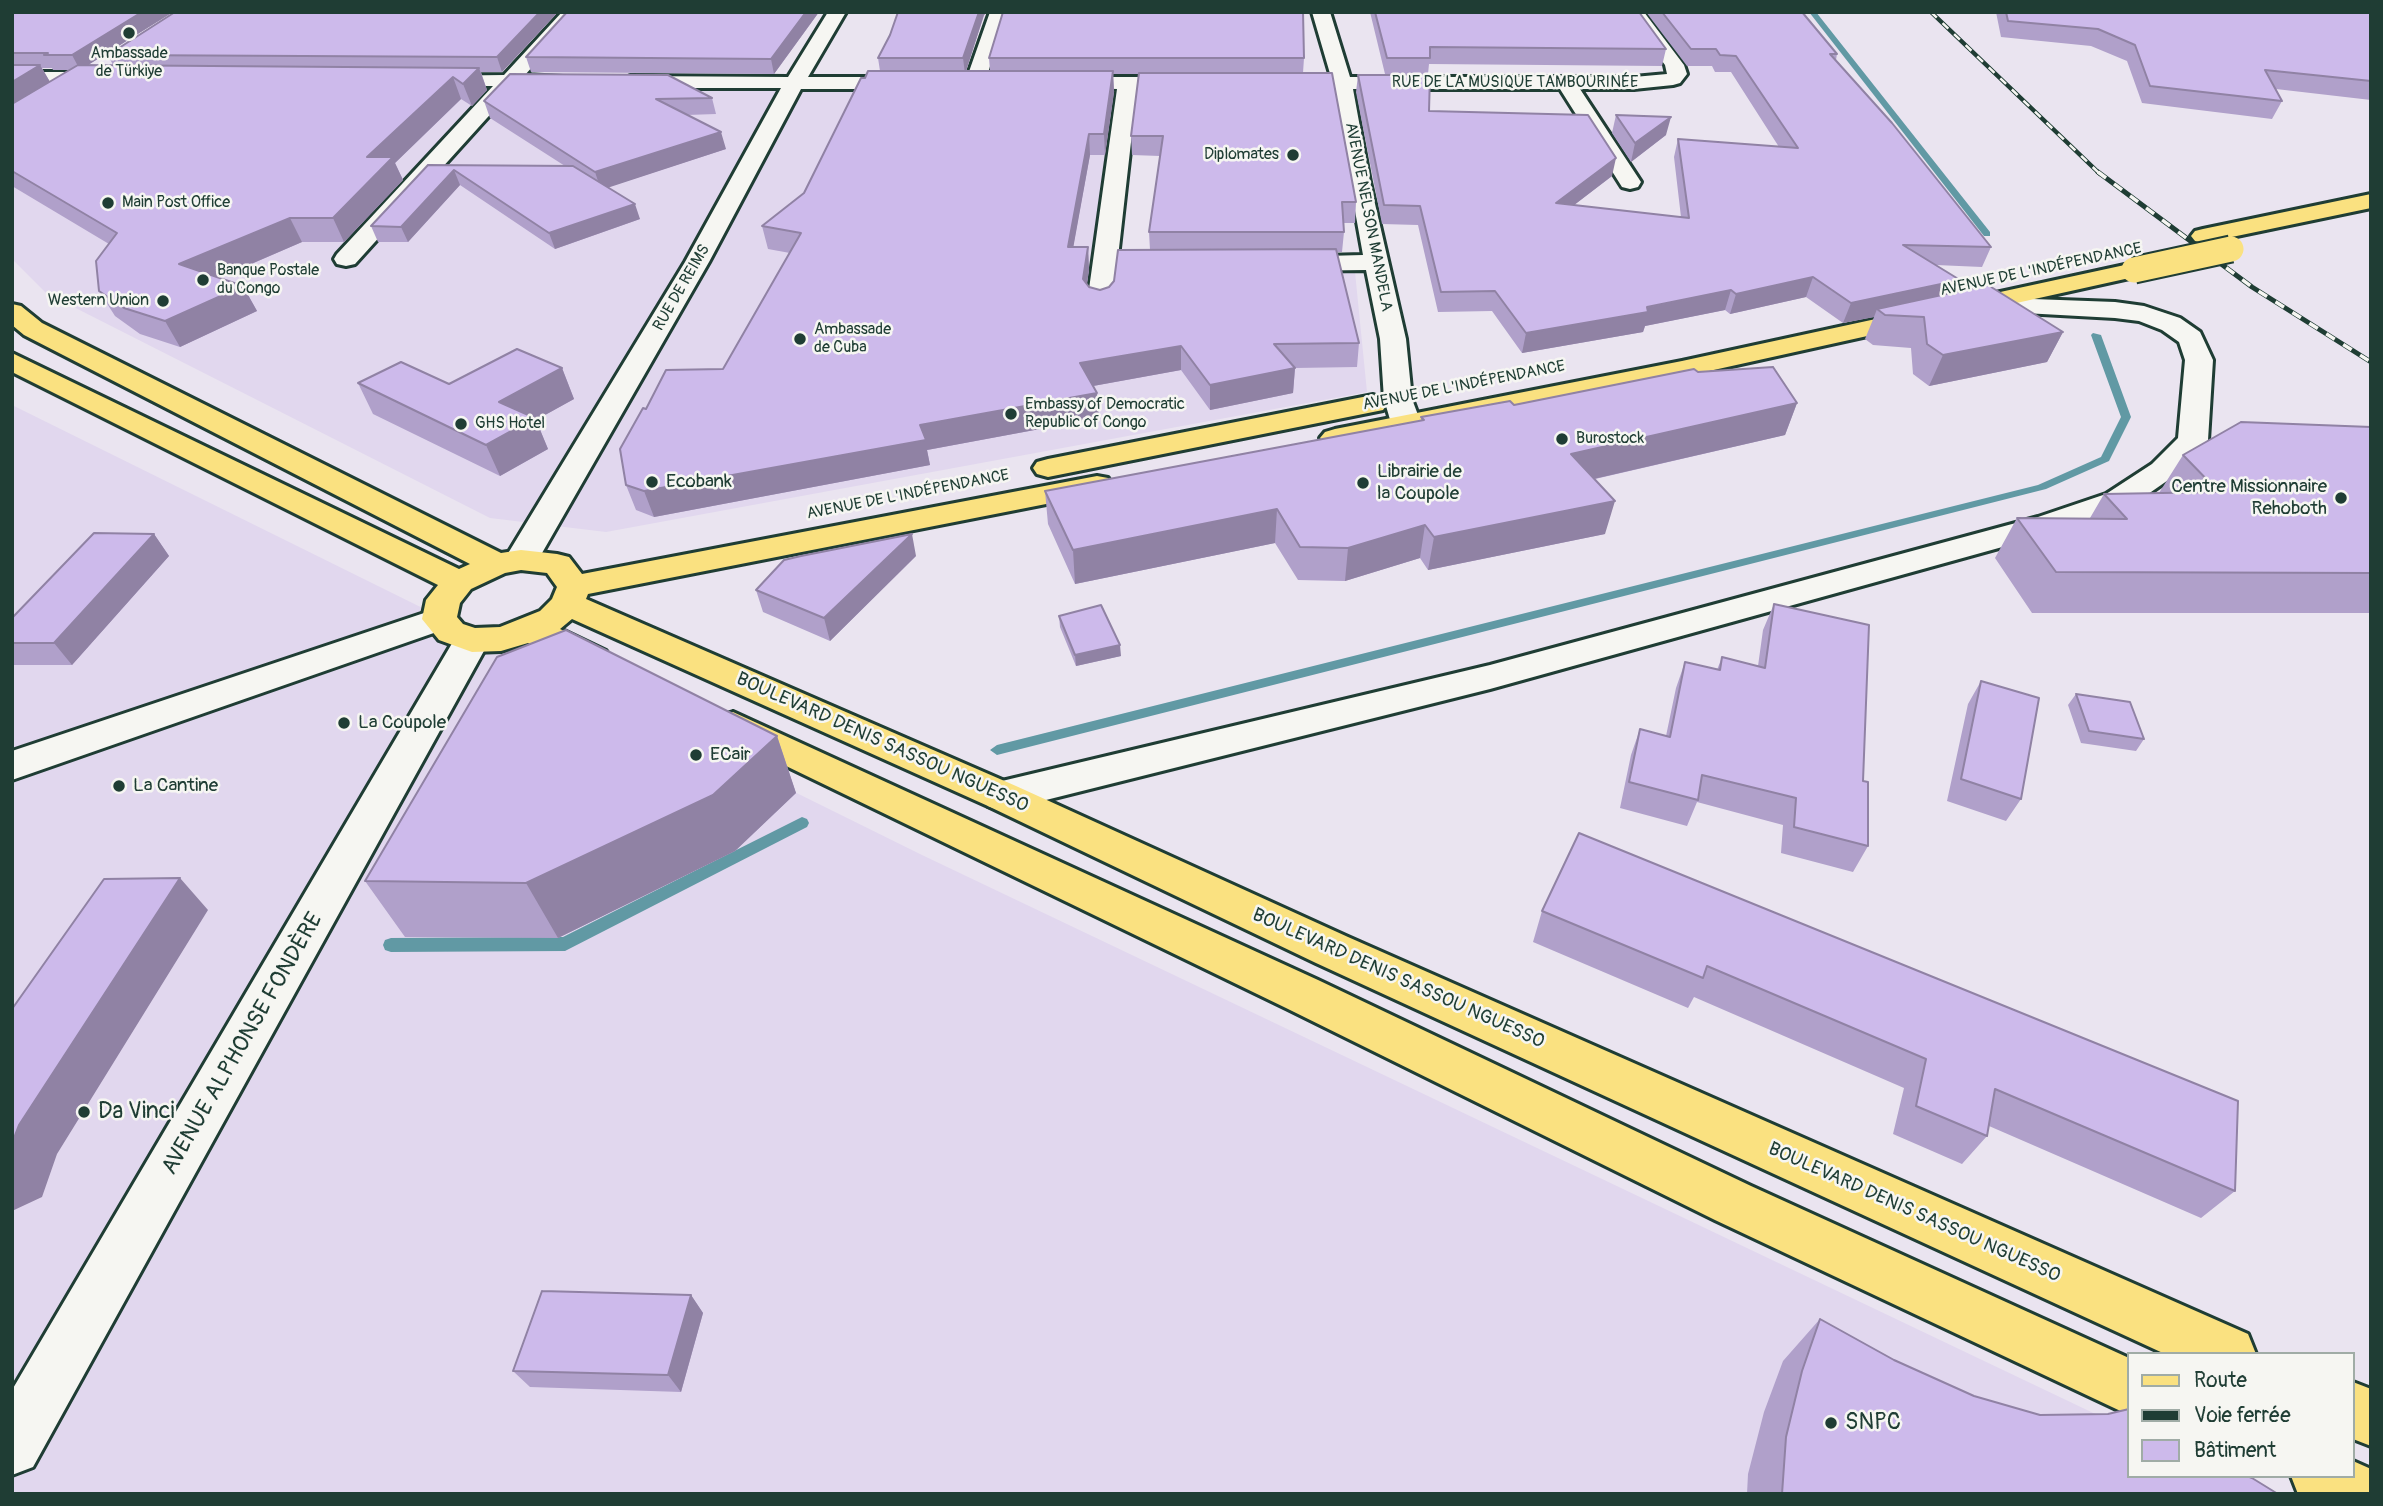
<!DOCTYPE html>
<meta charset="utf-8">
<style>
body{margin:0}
#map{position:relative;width:2383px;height:1506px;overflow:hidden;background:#eae4f0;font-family:Pangolin,sans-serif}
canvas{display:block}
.frame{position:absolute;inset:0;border:14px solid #1f3d34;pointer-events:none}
.legend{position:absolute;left:2127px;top:1352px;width:228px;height:126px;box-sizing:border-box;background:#f6f6f2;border:2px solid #a0aca6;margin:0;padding:9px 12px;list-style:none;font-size:21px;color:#1f3d34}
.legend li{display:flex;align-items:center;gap:14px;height:35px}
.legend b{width:35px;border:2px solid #a0aca6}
</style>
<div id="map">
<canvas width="2383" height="1506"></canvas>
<div class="frame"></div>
<ul class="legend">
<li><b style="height:9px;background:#fae180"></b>Route</li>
<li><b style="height:9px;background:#1f3d34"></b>Voie ferrée</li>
<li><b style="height:19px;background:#cdbaeb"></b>Bâtiment</li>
</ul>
</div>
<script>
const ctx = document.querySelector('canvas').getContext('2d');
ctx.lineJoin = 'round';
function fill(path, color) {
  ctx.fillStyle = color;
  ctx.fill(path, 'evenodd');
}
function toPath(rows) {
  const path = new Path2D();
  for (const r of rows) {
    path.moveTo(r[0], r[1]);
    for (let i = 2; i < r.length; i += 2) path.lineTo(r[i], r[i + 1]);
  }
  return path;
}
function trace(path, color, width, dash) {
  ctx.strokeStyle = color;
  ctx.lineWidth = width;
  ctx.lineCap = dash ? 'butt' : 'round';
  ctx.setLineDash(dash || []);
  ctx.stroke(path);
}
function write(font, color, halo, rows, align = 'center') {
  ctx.font = font + ' Pangolin,sans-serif';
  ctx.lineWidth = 5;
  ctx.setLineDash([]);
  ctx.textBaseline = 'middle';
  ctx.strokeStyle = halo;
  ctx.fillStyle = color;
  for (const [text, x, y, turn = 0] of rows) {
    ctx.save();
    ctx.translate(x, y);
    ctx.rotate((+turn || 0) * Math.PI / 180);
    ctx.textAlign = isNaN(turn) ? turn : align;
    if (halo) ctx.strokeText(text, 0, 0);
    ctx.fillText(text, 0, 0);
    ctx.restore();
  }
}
fill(toPath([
 [100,84,1114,87,1090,267,1355,272,1367,392,606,532,490,518,46,293,12,259,12,139],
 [12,405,922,855,2129,1430,2129,1476,2262,1494,12,1494]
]), '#e1d7ee');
fill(toPath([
 [1809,12,1816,12,1990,232,1990,236,1984,236,1809,12],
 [2093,333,2101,335,2131,417,2109,461,2046,489,997,755,990,750,997,745,2038,485,2101,457,2121,417,2091,335,2093,333],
 [802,817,807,819,809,823,807,827,565,951,391,952,385,950,383,945,385,940,391,938,563,937,802,817]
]), '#6199a4');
const minor = toPath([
 [562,12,581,12,525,75,563,77,566,81,563,85,515,87,355,264,346,266,337,264,334,259,337,254,493,86,431,86,421,80,424,76,504,75,562,12],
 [828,12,846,12,808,77,910,77,920,83,910,89,801,89,709,262,538,560,533,567,521,570,509,567,504,560,685,262,781,88,630,88,620,82,630,76,788,77,828,12],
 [990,12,1002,12,1005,16,985,83,975,89,965,83,990,12],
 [1312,12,1330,12,1350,77,1634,77,1667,74,1665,65,1626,12,1644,12,1684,65,1687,74,1680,83,1673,85,1634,89,1580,89,1641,182,1638,187,1630,189,1622,187,1560,89,1353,89,1370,182,1406,339,1412,399,1421,423,1416,429,1406,432,1396,429,1391,423,1384,399,1380,339,1366,270,1287,271,1278,269,1275,264,1278,259,1287,257,1363,255,1333,89,1281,89,1271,83,1281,77,1331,77,1312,12],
 [12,72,108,72,118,78,108,84,12,84,12,72],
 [1061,77,1190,77,1200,83,1190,89,1137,89,1118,257,1167,258,1176,260,1179,265,1176,270,1117,272,1115,289,1111,294,1102,297,1093,294,1089,289,1117,89,1054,87,1051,83,1054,79,1061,77],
 [1978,297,2115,302,2144,306,2180,318,2200,332,2213,360,2208,440,2174,476,2128,508,2060,531,1490,689,1002,811,988,806,982,796,988,786,1002,781,1490,665,2038,517,2106,494,2152,464,2178,438,2185,360,2179,342,2162,330,2139,321,2115,318,1969,310,1965,305,1969,300,1978,297],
 [439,608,451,611,456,619,451,627,12,780,12,751,439,608],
 [472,628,484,632,490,640,33,1467,12,1475,12,1390,454,640,460,632,472,628]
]);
const major = toPath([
 [2371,194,2371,208,2203,243,2195,241,2191,236,2195,231,2203,229,2371,194],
 [2134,263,2143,265,2146,270,2143,275,1682,377,1335,447,1325,444,1320,438,1325,432,1335,429,1682,361,2134,263],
 [12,304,21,306,42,323,501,553,521,550,557,554,569,557,582,574,1097,476,1108,478,1112,485,1108,492,1097,494,588,594,586,599,1016,786,1348,937,2248,1334,2256,1354,2165,1354,1316,963,988,806,572,619,560,629,606,651,611,659,606,667,593,671,580,667,528,643,501,651,472,652,439,640,422,619,426,600,438,585,12,372,12,353,459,569,470,564,24,335,12,325,12,304],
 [521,570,547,573,557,587,552,599,540,611,500,627,475,628,463,624,457,617,460,603,471,589,505,573,521,570],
 [1373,395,1383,398,1387,404,1383,410,1048,477,1037,474,1033,468,1037,462,1048,459,1373,395],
 [733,712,1318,980,1751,1186,2129,1358,2129,1415,1715,1220,1286,1008,720,734,714,725,720,716,733,712],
 [2353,1382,2371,1389,2371,1446,2353,1439,2353,1382],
 [2353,1461,2371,1469,2371,1494,2298,1494,2291,1476,2353,1476,2353,1461]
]);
trace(minor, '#1f3d34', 6);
trace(major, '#1f3d34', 6);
fill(minor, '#f6f6f2');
fill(major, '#fae180');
const railFar1 = toPath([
 [1931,12,2100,174]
]);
const rail = toPath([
 [2098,172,2252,287,2371,362]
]);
trace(railFar1, '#1f3d34', 4.5);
trace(rail, '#1f3d34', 5);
trace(railFar1, '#f6f6f2', 2.5, [8]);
trace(rail, '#f6f6f2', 3.5, [10]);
const majorBridge = toPath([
 [2134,270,2231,249]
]);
trace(majorBridge, '#1f3d34', 29, []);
trace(majorBridge, '#fae180', 25);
fill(toPath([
 [12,12,173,12,88,65,113,65,108,55,558,12,502,72,481,72,487,90,472,106,461,99,395,163,403,180,344,242,302,242,219,278,243,286,257,311,180,347,140,334,115,316,99,291,109,244,12,186],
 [42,68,52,68,53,70,69,70,50,82],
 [819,12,774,74,531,72,526,57],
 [898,12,987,12,984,15,966,71,990,71,989,58,1304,58,1303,73,1356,202,1355,223,1344,223,1344,232,1342,252,1337,252,1359,343,1357,367,1295,368,1293,393,1210,410,1181,370,1093,386,1099,418,927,450,930,465,654,517,636,510,626,485,646,409,723,369,790,253,768,249,762,226,804,193,865,78,880,71,878,58,890,35],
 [1113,74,1139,74,1131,136,1132,155,1160,156,1149,232,1150,250,1109,287,1100,290,1089,287,1087,284,1089,270,1088,247,1073,247,1090,155,1105,155,1114,92],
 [1370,12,1639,12,1666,49,1662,66,1429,64,1428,74,1385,74],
 [1646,12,1802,12,1837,54,1836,60,1991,247,1982,267,1936,265,1954,293,2063,332,2047,362,1929,386,1913,374,1911,348,1873,345,1865,339,1874,317,1843,323,1806,297,1730,314,1725,310,1645,326,1643,332,1522,353,1492,311,1438,312,1418,225,1382,224,1356,92,1358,75,1429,111,1612,176,1574,205,1681,217,1674,157,1678,139,1779,147,1731,72,1715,72,1712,66,1687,66],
 [1996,12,2371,12,2371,100,2276,89,2282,101,2272,119,2142,103,2127,61,2091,46,2001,37],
 [712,98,716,114,687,115,726,149,608,187,640,219,555,249,460,185,408,242,378,242,371,226,428,165,565,166,490,118,484,101],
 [1616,115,1666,135,1631,162,1612,133],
 [562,368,574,399,536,420,548,449,500,476,373,414,358,383,449,384],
 [1698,372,1797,403,1785,435,1595,479,1605,534,1428,570,1420,558,1345,581,1298,580,1275,543,1075,584,1048,524,1045,491,1421,421,1421,417,1514,405],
 [2371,427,2371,613,2032,613,1995,558,2017,518,2090,518,2104,494,2159,493,2183,455],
 [154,534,169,556,72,665,12,665,12,618],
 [916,556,830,641,763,612,756,590],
 [1774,604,1863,781,1868,846,1853,872,1781,853,1783,825,1697,802,1687,826,1620,808,1631,755,1640,729,1666,736,1676,688,1685,662,1717,670,1722,657,1758,666,1763,630],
 [1059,616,1121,656,1076,666,1060,627],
 [1981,681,2021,799,2006,821,1947,801,1968,704],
 [2076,694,2144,739,2136,751,2081,743,2068,705],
 [777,736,796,793,735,851,558,938,405,937,365,881],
 [1579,833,2235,1191,2201,1218,1989,1126,1987,1136,1962,1164,1893,1134,1904,1088,1694,997,1688,1008,1533,942,1542,911],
 [691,1295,703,1313,681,1392,530,1387,513,1371],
 [1820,1319,1894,1360,2129,1476,2278,1494,1747,1494,1748,1474,1764,1412,1783,1361]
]), '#b0a0ca');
fill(toPath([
 [142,12,173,12,80,70,72,55],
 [540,12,558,12,502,72,497,57],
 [806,12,819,12,774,74,771,59],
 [979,12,987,12,984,15,965,74,963,58],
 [40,65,53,87,12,112,12,82],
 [479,68,487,90,472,106,463,84],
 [1113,71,1114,92,1105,155,1104,134],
 [453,77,461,99,395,163,403,180,344,242,333,218,367,157],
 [1671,117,1666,135,1631,162,1635,143],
 [721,132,726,149,601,190,595,172],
 [1089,134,1090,155,1069,271,1068,247],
 [1616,158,1612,176,1552,222,1556,203],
 [454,170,460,185,408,242,401,227],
 [635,204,640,219,555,249,549,233],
 [290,218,302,242,193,289,179,264],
 [1088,247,1089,270,1084,303,1083,279],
 [1813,277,1806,297,1730,314,1736,294],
 [1960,280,1951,300,1877,309,1874,317,1843,323,1851,303],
 [243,286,257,311,180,347,165,321],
 [1731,290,1725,310,1645,326,1643,332,1522,353,1526,333],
 [2063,332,2047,362,1929,386,1943,355],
 [1181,346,1181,370,1082,388,1080,363],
 [562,368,574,399,536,420,548,449,500,476,486,445,499,402],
 [1295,368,1293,393,1210,410,1210,385],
 [1097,393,1099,418,927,450,930,465,654,517,644,491,920,425],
 [1797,403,1785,435,1563,486,1571,454],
 [1615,501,1605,534,1428,570,1434,537],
 [1277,509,1275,543,1075,584,1073,550],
 [1425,525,1420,558,1345,581,1348,548],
 [154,534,169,556,72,665,54,643],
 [912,534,916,556,830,641,824,618],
 [1120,645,1121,656,1076,666,1075,655],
 [777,736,796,793,735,851,558,938,526,883],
 [180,878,208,910,57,1154,42,1197,12,1211,12,1143,19,1125],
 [691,1295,703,1313,681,1392,668,1375]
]), '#9082a4');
const building = toPath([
 [12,12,142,12,72,55,44,55,48,53,12,53,12,12],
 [175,12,540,12,497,57,108,55,175,12],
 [567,12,806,12,771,59,526,57,567,12],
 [898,12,979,12,963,58,878,58,890,35,898,12],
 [1003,12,1303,12,1304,58,989,58,1003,12],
 [1375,12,1639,12,1666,49,1430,47,1430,58,1387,58,1375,12],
 [1662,12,1802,12,1837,54,1830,54,1892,123,1991,247,1903,245,1960,280,1851,303,1813,277,1736,294,1731,290,1647,307,1648,312,1526,333,1495,291,1441,292,1420,206,1384,205,1358,75,1430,75,1429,111,1588,115,1616,158,1556,203,1689,218,1678,139,1798,148,1736,56,1720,55,1716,49,1691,49,1662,12],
 [2006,12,2371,12,2371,81,2265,70,2282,101,2150,86,2135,45,2098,29,2008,21,2006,12],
 [12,65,40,65,12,82,12,65],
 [78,65,479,68,463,84,453,77,367,157,393,157,333,218,290,218,179,264,243,286,165,321,124,308,99,291,96,261,117,233,12,171,12,104,78,65],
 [868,71,1113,71,1104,134,1089,134,1068,247,1088,247,1083,279,1089,287,1100,290,1109,287,1114,281,1118,250,1336,249,1359,343,1274,344,1295,368,1210,385,1181,346,1080,363,1097,393,920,425,926,440,644,491,626,485,620,449,643,408,646,409,666,370,723,369,801,233,762,226,804,193,861,78,865,78,868,71],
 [1139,73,1332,73,1356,202,1342,202,1344,232,1149,232,1163,136,1131,136,1139,73],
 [510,74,668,75,712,98,656,99,721,132,595,172,484,101,510,74],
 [1616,115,1671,117,1635,143,1616,115],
 [428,165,573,166,635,204,549,233,454,170,401,227,371,226,428,165],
 [1988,285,2063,332,1943,355,1927,344,1924,317,1885,315,1877,309,1988,285],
 [517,349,562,368,499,402,535,418,486,445,358,383,401,362,449,384,517,349],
 [1773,367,1797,403,1571,454,1615,501,1434,537,1425,525,1348,548,1300,547,1277,509,1073,550,1045,491,1424,420,1421,417,1510,401,1514,405,1694,369,1698,372,1773,367],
 [2241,422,2371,427,2371,573,2056,572,2017,518,2127,519,2104,494,2219,492,2183,455,2241,422],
 [94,533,154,534,54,643,12,643,12,618,94,533],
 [912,534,824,618,756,590,784,560,801,556,912,534],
 [1774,604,1869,625,1863,781,1868,782,1868,846,1794,827,1796,798,1702,775,1698,800,1629,782,1640,729,1670,737,1685,662,1720,670,1722,657,1765,668,1774,604],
 [1101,605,1120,645,1075,655,1059,616,1101,605],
 [566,630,777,736,713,795,526,883,365,881,497,657,566,630],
 [1981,681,2039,698,2021,799,1961,779,1981,681],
 [2076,694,2130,702,2144,739,2089,731,2076,694],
 [1579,833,2238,1101,2235,1191,1995,1089,1987,1136,1916,1106,1926,1059,1707,966,1703,978,1542,911,1579,833],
 [180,878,19,1125,12,1143,12,1009,104,879,180,878],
 [542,1291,691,1295,668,1375,513,1371,542,1291],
 [1820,1319,1894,1360,1974,1396,2040,1415,2108,1414,2129,1409,2129,1476,2247,1476,2252,1478,2278,1494,1782,1494,1786,1437,1802,1371,1820,1319]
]);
fill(building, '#cdbaeb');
trace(building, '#9082a4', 2);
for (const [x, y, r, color] of [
 [129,33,7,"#1f3d34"],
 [1293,155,7,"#1f3d34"],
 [108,203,7,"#1f3d34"],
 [203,280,7,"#1f3d34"],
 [163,301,7,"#1f3d34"],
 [800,339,7,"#1f3d34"],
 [1011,414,7,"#1f3d34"],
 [461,424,7,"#1f3d34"],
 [1562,439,7,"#1f3d34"],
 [652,482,7,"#1f3d34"],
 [1363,483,7,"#1f3d34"],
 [2341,498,7,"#1f3d34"],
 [344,723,7,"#1f3d34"],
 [696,755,7,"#1f3d34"],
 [119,786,7,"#1f3d34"],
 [84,1112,7,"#1f3d34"],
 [1831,1423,7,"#1f3d34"]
]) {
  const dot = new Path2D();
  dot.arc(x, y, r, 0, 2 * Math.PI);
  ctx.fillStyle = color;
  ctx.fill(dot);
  trace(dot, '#f6f6f2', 2.5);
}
write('16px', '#1f3d34', '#f6f6f2', [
 ["Ambassade",129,54,"center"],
 ["de Türkiye",129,72,"center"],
 ["Diplomates",1279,155,"right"],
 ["Main Post Office",122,203],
 ["Banque Postale",217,271],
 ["du Congo",217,289],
 ["Western Union",149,301,"right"],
 ["Ambassade",814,330],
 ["de Cuba",814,348],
 ["Embassy of Democratic",1025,405],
 ["Republic of Congo",1025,423],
 ["GHS Hotel",475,424],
 ["Burostock",1576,439]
], 'left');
write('16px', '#1f3d34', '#f6f6f2', [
 ["RUE DE LA MUSIQUE TAMBOURINÉE",1515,83],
 ["AVENUE NELSON MANDELA",1368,217,79],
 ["AVENUE DE L'INDÉPENDANCE",2041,270,-12],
 ["RUE DE REIMS",682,288,-60],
 ["AVENUE DE L'INDÉPENDANCE",1464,386,-11],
 ["AVENUE DE L'INDÉPENDANCE",908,495,-11]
]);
write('19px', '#1f3d34', '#f6f6f2', [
 ["Librairie de",1377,472],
 ["la Coupole",1377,494],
 ["Ecobank",666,482],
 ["Centre Missionnaire",2327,487,"right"],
 ["Rehoboth",2327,509,"right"],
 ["La Coupole",358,723],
 ["ECair",710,755],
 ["La Cantine",133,786]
], 'left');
write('19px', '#1f3d34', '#f6f6f2', [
 ["BOULEVARD DENIS SASSOU NGUESSO",882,743,24],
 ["BOULEVARD DENIS SASSOU NGUESSO",1398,979,24],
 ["BOULEVARD DENIS SASSOU NGUESSO",1914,1213,24]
]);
write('23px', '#1f3d34', '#f6f6f2', [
 ["AVENUE ALPHONSE FONDÈRE",243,1044,-60]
]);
write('23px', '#1f3d34', '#f6f6f2', [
 ["Da Vinci",98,1112],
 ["SNPC",1845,1423]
], 'left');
</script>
